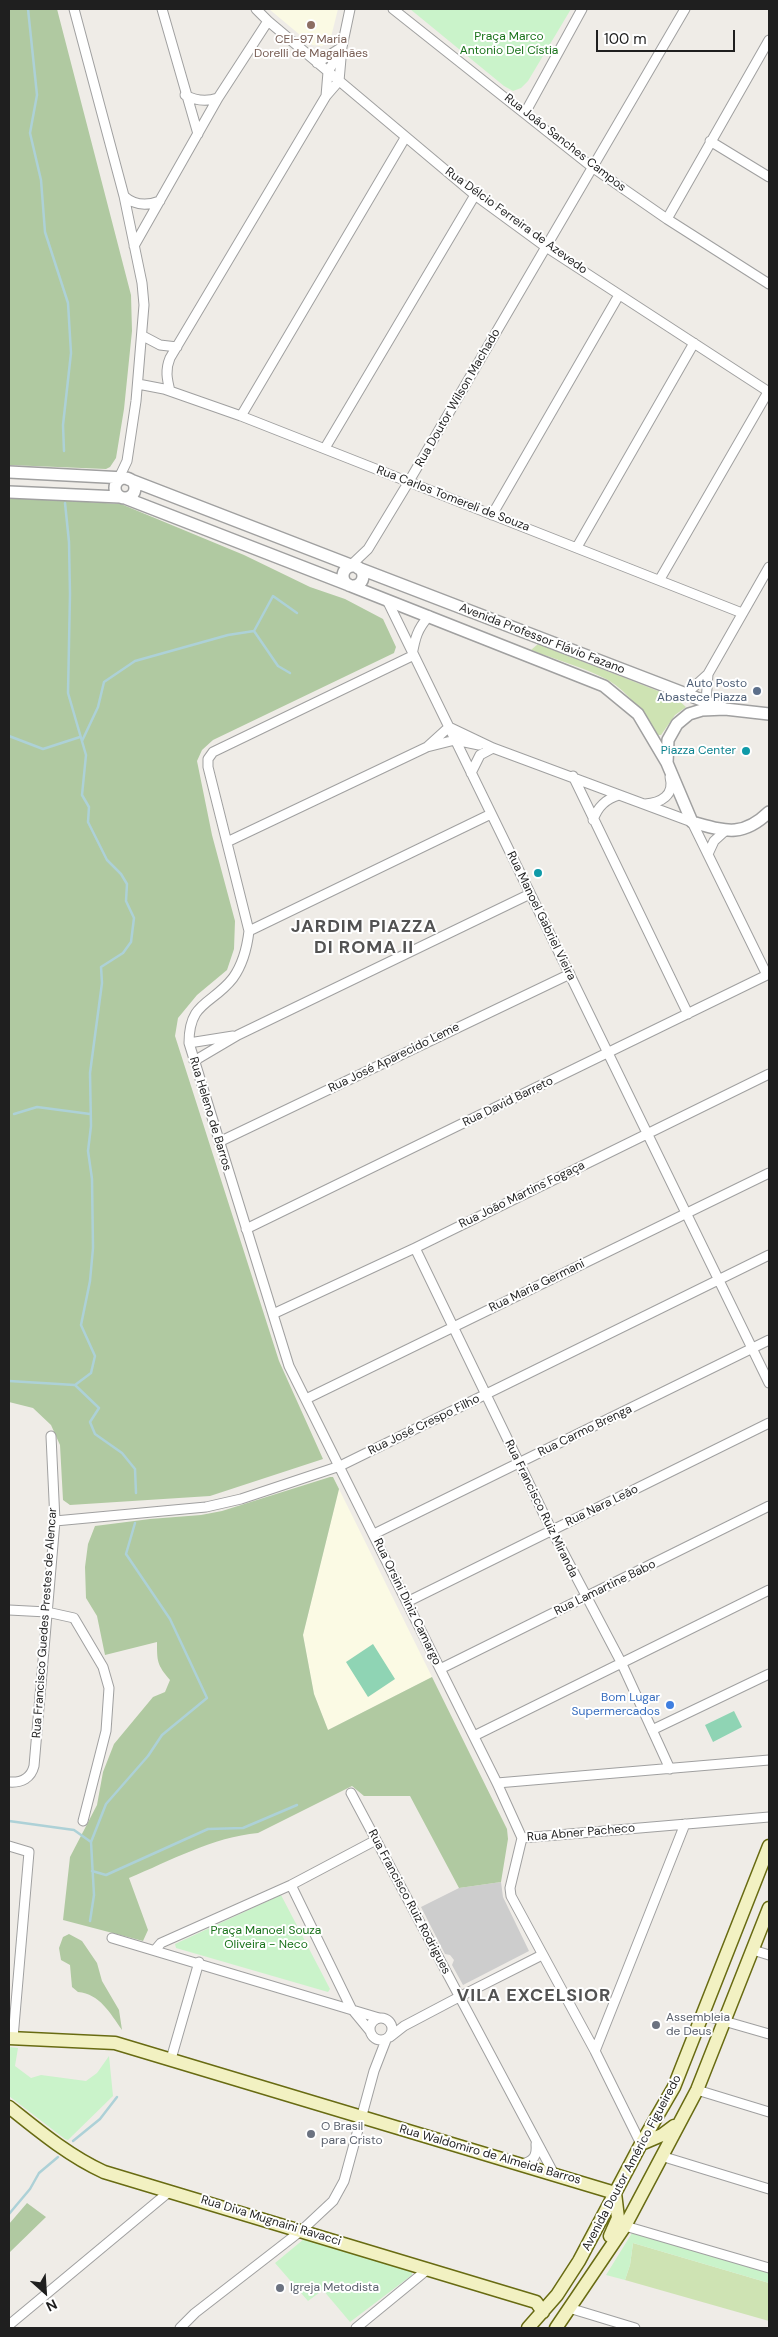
<!DOCTYPE html>
<meta charset="utf-8">
<style>
body{margin:0}
#map{position:relative;width:778px;height:2337px;overflow:hidden;background:#efece7;font-family:"DM Sans",sans-serif}
canvas{display:block}
.frame{position:absolute;inset:0;border:10px solid #1f1f1f;pointer-events:none}
.north{position:absolute;left:20px;top:2267px;width:50px;height:50px;-webkit-text-stroke:4px #fff;paint-order:stroke;rotate:154deg;font-size:14px;font-weight:700;line-height:20px;text-align:center;color:#1f1f1f}
.north::after{content:'';display:block;margin:auto;width:18px;height:22px;background:#1f1f1f;clip-path:polygon(50% 0,100% 100%,50% 72%,0 100%)}
.scale{position:absolute;left:596px;top:30px;width:139px;height:22px;box-sizing:border-box;border:2px solid #1f1f1f;border-top:0;padding-left:6px;font-size:15px;line-height:18px;white-space:nowrap;color:#1f1f1f;-webkit-text-stroke:4px #fff;paint-order:stroke}
</style>
<div id="map">
<canvas width="778" height="2337"></canvas>
<div class="frame"></div>
<div class="north">N</div>
<div class="scale">100 m</div>
</div>
<script>
const ctx = document.querySelector('canvas').getContext('2d');
ctx.lineJoin = 'round';
function fill(path, color) {
  ctx.fillStyle = color;
  ctx.fill(path, 'evenodd');
}
function stroke(path, color, width, dash) {
  ctx.strokeStyle = color;
  ctx.lineWidth = width;
  ctx.lineCap = dash ? 'butt' : 'round';
  ctx.setLineDash(dash || []);
  ctx.stroke(path);
}
function write(font, color, halo, rows, align = 'center') {
  ctx.font = font + ' "DM Sans","Noto Sans KR",sans-serif';
  ctx.lineWidth = 4;
  ctx.setLineDash([]);
  ctx.textBaseline = 'middle';
  ctx.strokeStyle = halo;
  ctx.fillStyle = color;
  for (const [text, x, y, turn = 0] of rows) {
    ctx.save();
    ctx.translate(x, y);
    ctx.rotate((+turn || 0) * Math.PI / 180);
    ctx.textAlign = isNaN(turn) ? turn : align;
    if (halo) ctx.strokeText(text, 0, 0);
    ctx.fillText(text, 0, 0);
    ctx.restore();
  }
}
fill(new Path2D(`
 M 269,9 L 338,9 L 330,41 L 322,46 L 312,45 Z
 M 339,1489 L 432,1677 L 328,1730 L 314,1694 L 303,1635 Z`), '#fbfae4');
fill(new Path2D(`
 M 501,1882 L 503,1897 L 529,1951 L 463,1985 L 452,1965 L 454,1960 L 450,1955 L 445,1954 L 421,1907 L 459,1888 Z`), '#cdcdcd');
fill(new Path2D(`
 M 538,644 L 676,698 L 686,707 L 675,715 L 661,735 L 658,735 C 643,715 630,693 608,680 C 584,667 556,660 531,650 Z
 M 633,2243 L 769,2283 L 769,2321 L 625,2280 L 630,2265 Z`), '#cee3b3');
fill(new Path2D(`
 M 9,9 L 57,9 L 131,295 L 132,331 L 124,409 L 116,458 L 110,467 L 106,469 L 9,465 Z
 M 23,498 L 121,504 L 244,555 L 310,587 L 345,599 L 383,619 L 396,647 L 394,653 L 213,740 L 202,750 L 197,761 L 212,835 L 235,921 L 234,949 L 227,970 L 197,995 L 178,1018 L 175,1036 L 279,1361 L 323,1459 L 210,1496 L 70,1505 L 63,1500 L 60,1445 L 51,1425 L 33,1408 L 9,1402 L 9,499 Z
 M 330,1477 L 333,1477 L 339,1489 L 303,1635 L 314,1694 L 328,1730 L 432,1677 L 507,1829 L 508,1839 L 501,1882 L 459,1888 L 410,1796 L 364,1796 L 352,1786 L 258,1833 C 213,1837 170,1861 129,1878 L 148,1930 L 143,1941 L 63,1920 L 70,1857 L 97,1805 L 103,1772 L 114,1744 L 153,1697 L 165,1692 L 170,1680 C 157,1665 157,1661 157,1642 L 105,1655 L 97,1616 L 86,1598 L 85,1567 L 88,1544 L 95,1526 L 150,1519 L 201,1515 L 222,1511 Z
 M 69,1934 L 82,1941 L 97,1963 L 102,1981 L 119,2010 L 122,2030 C 110,2013 100,1994 78,1992 L 72,1987 L 70,1965 L 61,1960 L 59,1948 L 63,1937 Z
 M 27,2203 L 46,2217 L 9,2253 L 9,2224 Z`), '#b0c9a1');
fill(new Path2D(`
 M 410,9 L 571,9 L 528,81 L 521,88 L 513,91 L 504,86 Z
 M 281,1895 L 330,1989 L 328,1992 L 176,1948 L 175,1944 Z
 M 9,2047 L 18,2048 L 15,2066 L 31,2078 L 41,2075 L 86,2081 L 97,2073 L 109,2056 L 113,2096 L 68,2140 L 65,2139 L 9,2096 Z
 M 632,2233 L 769,2273 L 769,2283 L 633,2243 L 630,2265 L 625,2280 L 606,2275 Z
 M 304,2239 L 412,2271 L 412,2275 L 350,2322 L 323,2290 L 308,2301 L 275,2263 Z`), '#caf3ca');
fill(new Path2D(`
 M 373,1644 L 395,1679 L 368,1697 L 346,1662 Z
 M 734,1711 L 742,1727 L 713,1742 L 705,1725 Z`), '#8fd4b4');
stroke(new Path2D(`
 M 28,9 L 37,95 L 30,133 L 41,180 L 45,232 L 68,303 L 71,353 L 63,425 L 64,451
 M 65,503 L 69,542 L 70,594 L 68,693 L 86,755 L 82,795 L 89,807 L 88,822 L 107,860 L 121,874 L 127,884 L 126,901 L 134,918 L 131,942 L 123,953 L 101,967 L 102,983 L 90,1073 L 91,1126 L 88,1151 L 92,1179 L 93,1248 L 90,1281 L 81,1325 L 95,1356 L 91,1373 L 75,1385 L 99,1408 L 90,1422 L 95,1434 L 122,1453 L 135,1469 L 136,1493
 M 254,631 L 273,596 L 297,613
 M 9,736 L 43,749 L 80,737
 M 82,741 L 98,707 L 104,682 L 135,661 L 228,635 L 254,631 L 278,666 L 290,673
 M 14,1114 L 37,1107 L 90,1114
 M 9,1381 L 75,1385
 M 9,1821 L 74,1830 L 91,1842
 M 92,1871 L 106,1875 L 208,1829 L 243,1828 L 297,1805
 M 90,1921 L 94,1895 L 91,1842 L 106,1804 L 148,1756 L 162,1735 L 207,1698 L 170,1619 L 126,1554 L 135,1523
 M 73,2141 L 100,2119 L 117,2097
 M 9,2214 L 30,2189 L 39,2173 L 58,2157`), '#add1d7', 2.5);
const minor = new Path2D(`
 M 74,9 L 124,196 L 142,283 L 144,305 L 136,401 L 127,461 L 117,482
 M 162,9 L 198,134
 M 256,9 L 268,21 L 475,195 L 546,247 L 769,392
 M 393,9 L 592,167 L 667,219 L 769,284
 M 317,63 L 339,49
 M 185,95 C 196,101 206,102 218,98
 M 326,96 L 328,72 L 340,50
 M 525,113 L 582,9
 M 710,141 L 769,177
 M 124,196 C 135,206 147,206 160,201
 M 667,219 L 769,40
 M 134,246 L 218,98 L 268,21
 M 143,336 L 160,345 L 177,347
 M 138,384 L 164,389 L 241,416 L 742,613
 M 170,391 C 167,379 165,370 170,358 L 326,96 L 339,81 L 342,47 L 350,9
 M 241,416 L 405,138
 M 325,448 L 475,195
 M 492,515 L 619,295
 M 577,547 L 694,343
 M 348,568 L 368,549 L 408,483 L 685,9
 M 660,579 L 768,392
 M 387,600 L 769,1383
 M 412,655 C 415,639 417,629 429,616
 M 412,656 L 213,752 L 208,759 L 208,767 L 249,931 C 247,948 243,964 233,978 C 212,1005 189,1001 189,1043 L 289,1366 L 497,1783 L 522,1838
 M 686,694 L 708,674 L 769,567
 M 706,702 L 708,674
 M 427,747 L 449,727 L 493,748 L 692,822 L 767,975
 M 471,773 L 480,755 L 493,748
 M 573,776 L 688,1014
 M 645,804 C 661,803 675,795 670,777
 M 593,820 C 598,806 606,799 619,795
 M 227,842 L 427,747 L 455,740 L 479,745
 M 708,854 L 714,841 L 725,831
 M 249,931 L 491,814
 M 189,1043 L 233,1036
 M 194,1061 L 238,1035 L 530,894
 M 219,1142 L 570,974
 M 246,1229 L 769,974
 M 415,1248 L 552,1531 L 621,1662 L 670,1769
 M 273,1314 L 415,1248 L 769,1074
 M 306,1399 L 769,1173
 M 55,1521 L 206,1507 L 241,1499 L 340,1466 L 769,1255
 M 374,1534 L 769,1340
 M 407,1602 L 769,1423
 M 9,1610 L 47,1612 L 74,1618 L 103,1667 L 109,1688 L 106,1731 L 83,1821
 M 440,1669 L 769,1506
 M 652,1730 L 769,1674
 M 474,1736 L 769,1590
 M 9,1782 C 22,1783 31,1778 34,1766 L 55,1521 L 51,1436
 M 497,1783 L 769,1760
 M 351,1793 L 554,2174
 M 9,1846 L 29,1852 L 13,2038
 M 291,1885 L 351,2008 L 370,2031
 M 112,1938 L 379,2018
 M 155,1950 L 161,1943 L 291,1885 L 376,1840
 M 753,1950 L 769,1955
 M 703,2015 L 769,2034
 M370 2029a11 11 0 1 1 22 0a11 11 0 1 1-22 0Z
 M 390,2037 L 404,2026 L 459,1997 L 542,1955
 M 595,2051 L 685,1824
 M 171,2059 L 199,1962
 M 697,2090 L 769,2112
 M 641,2144 L 595,2051 L 511,1896 L 510,1888 L 522,1838 L 769,1817
 M 661,2156 L 769,2189
 M 522,2164 C 534,2161 537,2156 536,2144
 M 625,2226 L 769,2268
 M 569,2308 L 635,2328
 M 9,2325 L 170,2191
 M 180,2328 L 195,2313 L 302,2230 L 333,2201 L 344,2181 L 374,2071 L 386,2040
 M 356,2328 L 428,2269`);
const tertiary = new Path2D(`
 M 9,472 L 125,478
 M115 488a10 10 0 1 1 20 0a10 10 0 1 1-20 0Z
 M 128,479 L 353,566
 M 9,492 L 120,497
 M 125,498 L 349,585
 M343 576a10 10 0 1 1 20 0a10 10 0 1 1-20 0Z
 M 358,568 L 725,709
 M 351,586 L 604,686 L 638,714 L 667,763
 M 769,714 L 725,709 L 702,710 L 689,714 L 677,724 L 668,740 L 667,763 L 692,822 C 725,831 742,838 769,812`);
const secondary = new Path2D(`
 M 9,2038 L 115,2043 L 615,2193
 M 9,2107 C 39,2131 69,2156 104,2172 L 536,2302 L 543,2312
 M 641,2144 L 662,2135 L 674,2126
 M 610,2236 L 618,2218 L 615,2193
 M 528,2328 L 557,2295 L 579,2261 L 641,2144 L 674,2087 L 769,1846
 M 556,2328 L 625,2226 L 697,2090 L 769,1908`);
stroke(minor, '#a0a0a0', 11);
stroke(tertiary, '#a0a0a0', 14);
stroke(secondary, '#686b12', 15);
stroke(minor, '#fff', 9);
stroke(tertiary, '#fff', 11);
stroke(secondary, '#f2f1c2', 12);
for (const [x, y, r, color] of [
 [311,25,5,"#8d6e63"],
 [757,691,5,"#5c6f8a"],
 [746,751,5,"#0f9aa8"],
 [538,873,5,"#0f9aa8"],
 [670,1705,5,"#3f7fe0"],
 [656,2025,5,"#6b7280"],
 [311,2134,5,"#6b7280"],
 [280,2288,5,"#6b7280"]
]) {
  const dot = new Path2D();
  dot.arc(x, y, r, 0, 2 * Math.PI);
  ctx.fillStyle = color;
  ctx.fill(dot);
  stroke(dot, '#fff', 2);
}
write('12px', '#19721a', '#fff', [
 ["Praça Marco",509,37],
 ["Antonio Del Cístia",509,51],
 ["Praça Manoel Souza",266,1931],
 ["Oliveira - Neco",266,1945]
]);
write('12px', '#785e54', '#fff', [
 ["CEI-97 Maria",311,40],
 ["Dorelli de Magalhães",311,54]
]);
write('12px', '#1f1f1f', '#fff', [
 ["Rua João Sanches Campos",565,143,38],
 ["Rua Délcio Ferreira de Azevedo",516,221,36],
 ["Rua Doutor Wilson Machado",458,398,-60],
 ["Rua Carlos Tomereli de Souza",453,499,21],
 ["Avenida Professor Flávio Fazano",542,639,21],
 ["Rua Manoel Gabriel Vieira",541,916,64],
 ["Rua José Aparecido Leme",394,1058,-26],
 ["Rua David Barreto",508,1102,-26],
 ["Rua Heleno de Barros",210,1114,73],
 ["Rua João Martins Fogaça",522,1195,-26],
 ["Rua Maria Germani",537,1286,-26],
 ["Rua José Crespo Filho",424,1425,-26],
 ["Rua Carmo Brenga",585,1431,-26],
 ["Rua Nara Leão",602,1506,-26],
 ["Rua Francisco Ruiz Miranda",541,1509,64],
 ["Rua Lamartine Babo",605,1588,-26],
 ["Rua Orsini Diniz Camargo",407,1602,64],
 ["Rua Francisco Guedes Prestes de Alencar",45,1623,-86],
 ["Rua Abner Pacheco",581,1833,-5],
 ["Rua Francisco Ruiz Rodrigues",409,1902,62],
 ["Rua Waldomiro de Almeida Barros",490,2155,16],
 ["Avenida Doutor Américo Figueiredo",632,2163,-62],
 ["Rua Diva Mugnaini Ravacci",271,2221,17]
]);
write('12px', '#4e5e75', '#fff', [
 ["Auto Posto",747,684],
 ["Abastece Piazza",747,698]
], 'right');
write('12px', '#0d838f', '#fff', [
 ["Piazza Center",736,751],
 ["ㅤ",548,873,"left"]
], 'right');
write('12px', '#366cbe', '#fff', [
 ["Bom Lugar",660,1698],
 ["Supermercados",660,1712]
], 'right');
write('12px', '#5b616d', '#fff', [
 ["Assembleia",666,2018],
 ["de Deus",666,2032],
 ["O Brasil",321,2127],
 ["para Cristo",321,2141],
 ["Igreja Metodista",290,2288]
], 'left');
ctx.letterSpacing = '1px';
write('bold 18px', '#525252', '#fff', [
 ["JARDIM PIAZZA",364,927],
 ["DI ROMA II",364,948],
 ["VILA EXCELSIOR",534,1996]
]);
ctx.letterSpacing = '0px';
</script>
